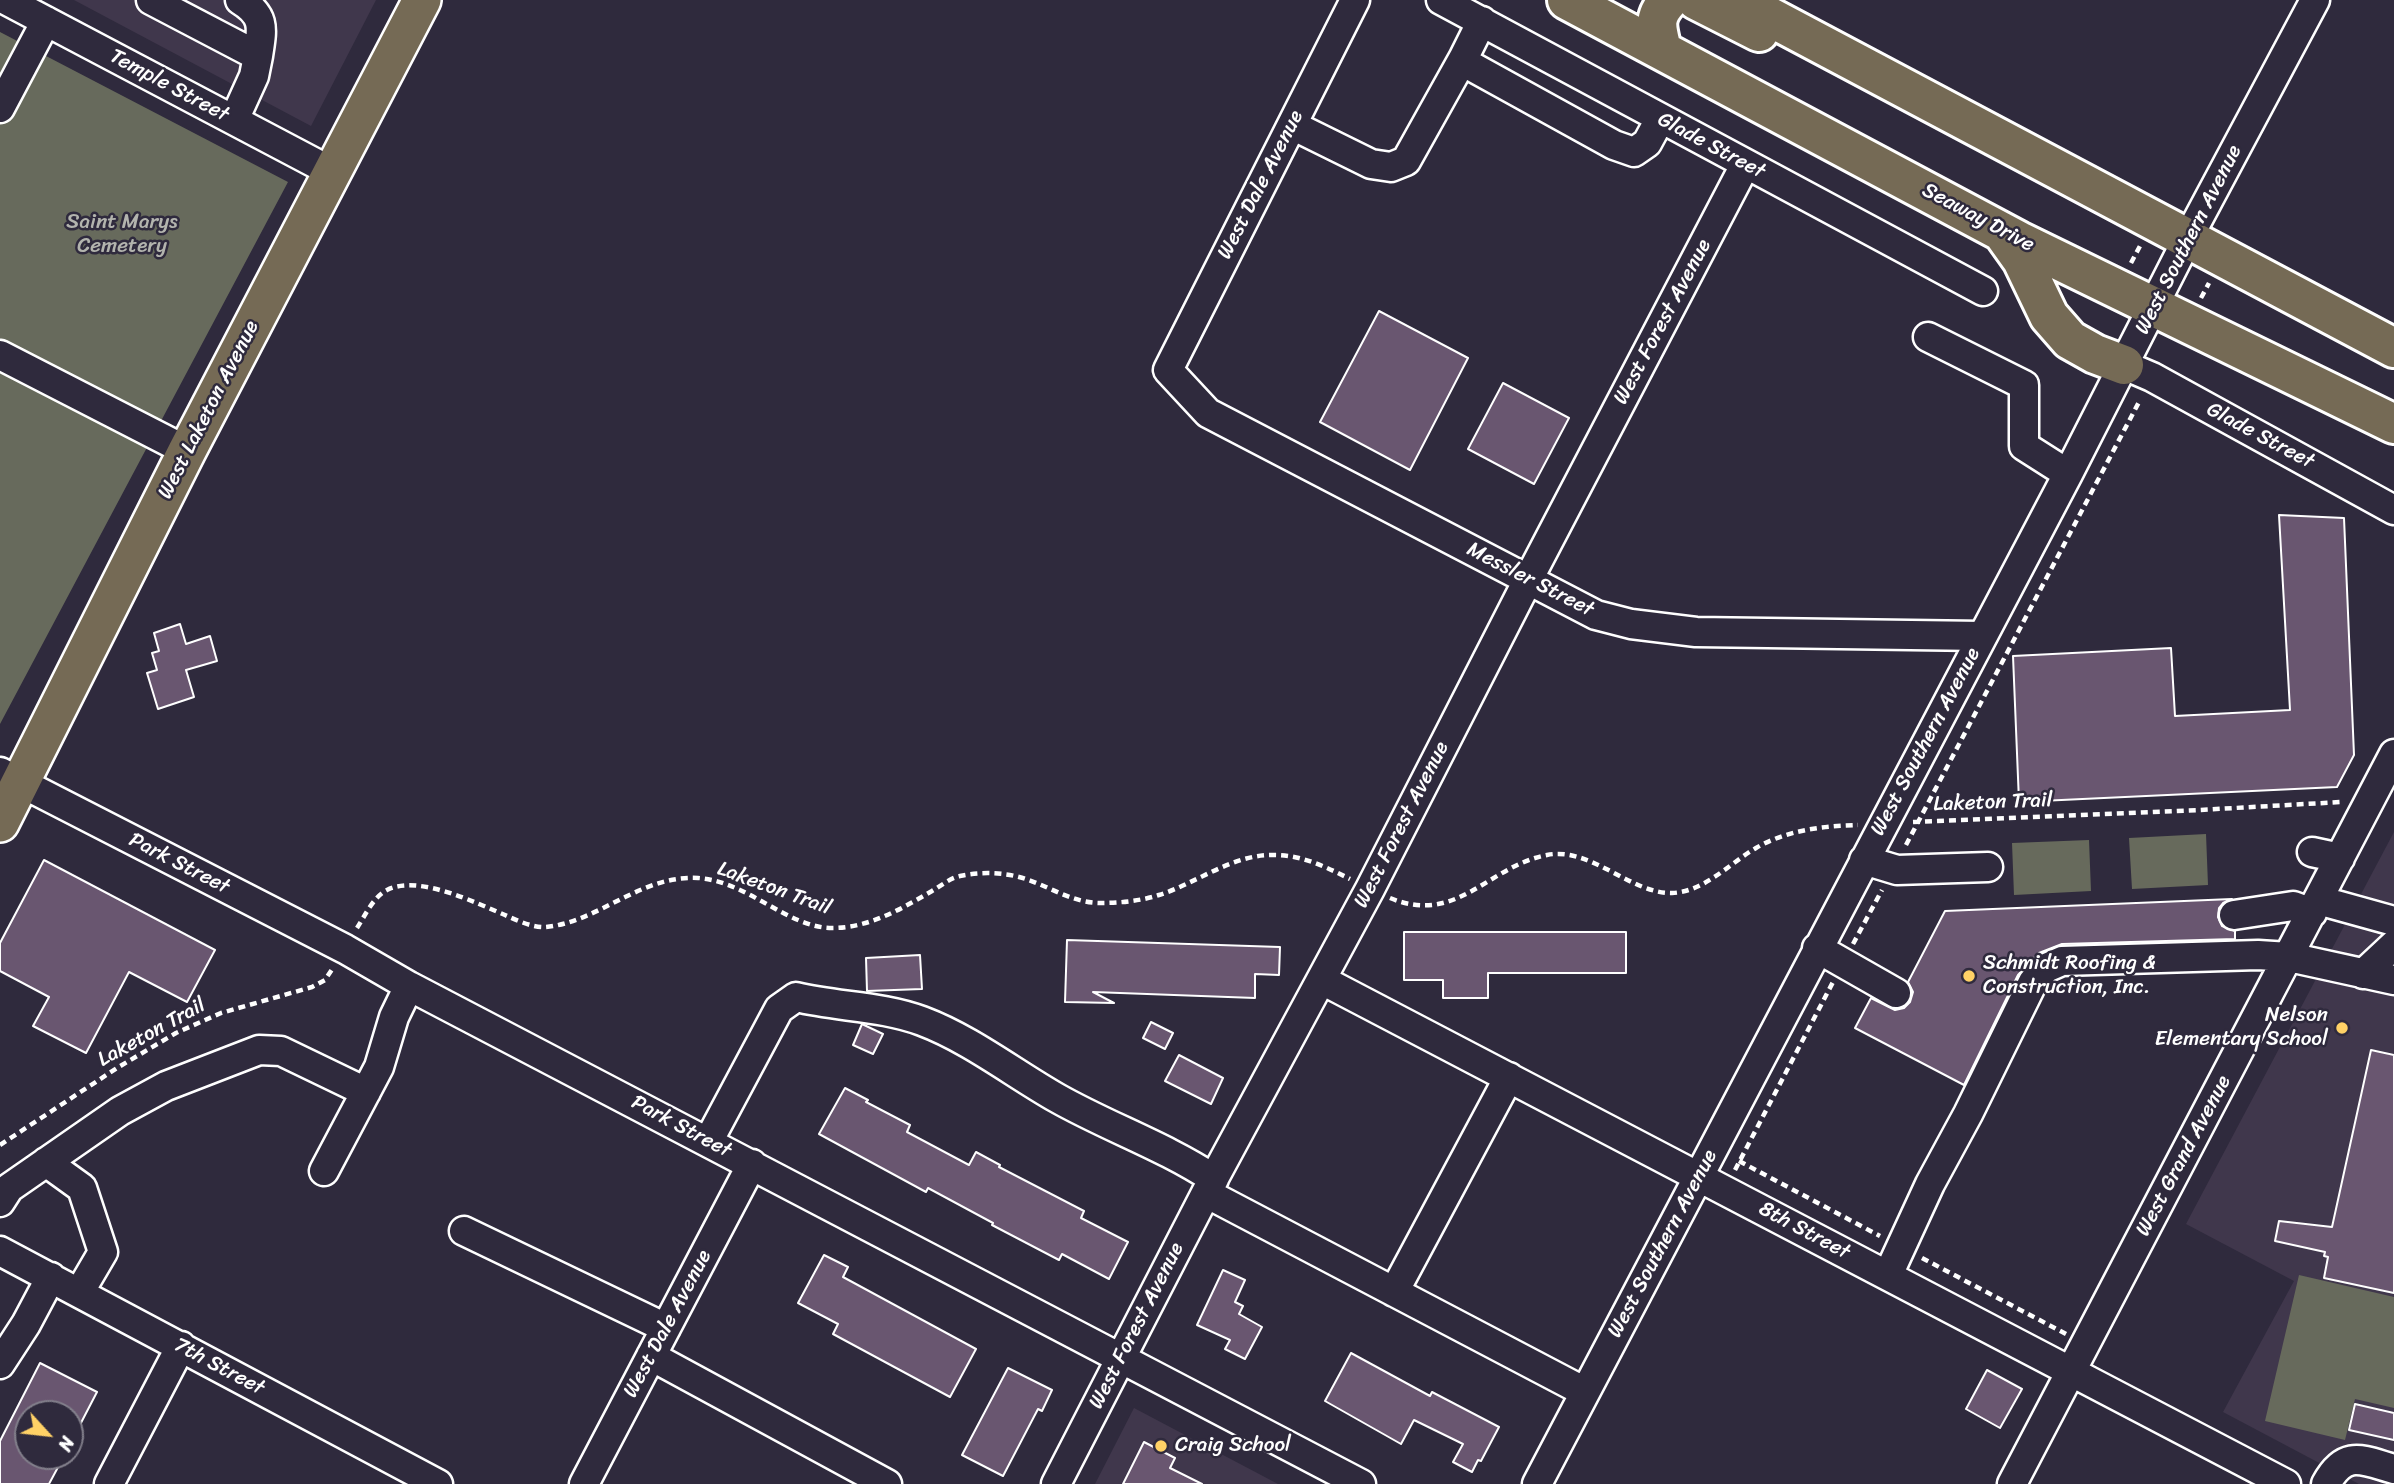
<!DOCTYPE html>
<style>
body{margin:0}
#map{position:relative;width:2394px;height:1484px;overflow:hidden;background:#2f2a3d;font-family:Sriracha,sans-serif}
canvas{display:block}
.north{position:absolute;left:14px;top:1400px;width:70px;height:70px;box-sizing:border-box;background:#2f2a3d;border:2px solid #827f8b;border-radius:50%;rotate:117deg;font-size:19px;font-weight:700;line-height:28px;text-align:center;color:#fff}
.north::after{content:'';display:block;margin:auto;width:24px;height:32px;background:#ffd166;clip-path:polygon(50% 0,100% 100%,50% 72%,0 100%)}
</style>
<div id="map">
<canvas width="2394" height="1484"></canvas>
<div class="north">N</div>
</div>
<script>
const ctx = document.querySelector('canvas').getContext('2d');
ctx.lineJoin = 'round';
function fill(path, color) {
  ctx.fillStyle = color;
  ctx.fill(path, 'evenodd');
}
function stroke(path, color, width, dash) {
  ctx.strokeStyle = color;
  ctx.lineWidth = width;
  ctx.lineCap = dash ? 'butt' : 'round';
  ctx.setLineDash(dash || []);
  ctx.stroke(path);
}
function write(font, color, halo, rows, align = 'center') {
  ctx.font = font + ' Sriracha,sans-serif';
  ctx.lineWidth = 5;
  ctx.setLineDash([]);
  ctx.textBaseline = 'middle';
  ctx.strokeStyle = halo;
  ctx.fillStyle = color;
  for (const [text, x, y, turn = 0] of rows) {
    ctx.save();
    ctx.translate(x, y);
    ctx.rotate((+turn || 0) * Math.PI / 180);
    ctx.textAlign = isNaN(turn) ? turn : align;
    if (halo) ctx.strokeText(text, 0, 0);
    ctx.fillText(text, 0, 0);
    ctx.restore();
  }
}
fill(new Path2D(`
 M 74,0 L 376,0 L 311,126 Z
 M 2394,832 L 2394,1484 L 2359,1484 L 2223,1412 L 2294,1281 L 2186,1224 Z
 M 1134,1408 L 1278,1484 L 1095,1484 Z`), '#40374c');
fill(new Path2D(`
 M 0,32 L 288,182 L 0,724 Z
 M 2206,834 L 2208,885 L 2132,889 L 2129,838 Z
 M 2089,840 L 2091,891 L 2014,895 L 2012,843 Z
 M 2299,1275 L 2394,1297 L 2394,1408 L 2355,1399 L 2345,1440 L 2265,1421 Z`), '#676a5c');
const building = new Path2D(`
 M 1379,311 L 1468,358 L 1410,470 L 1320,422 Z
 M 1503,383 L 1569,418 L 1534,484 L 1468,449 Z
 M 2279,515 L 2344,518 L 2354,755 L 2337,787 L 2019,802 L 2013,656 L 2171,648 L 2175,716 L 2290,710 Z
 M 180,624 L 186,644 L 210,636 L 217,661 L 186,670 L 194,697 L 158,709 L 147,673 L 157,670 L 152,653 L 159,651 L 154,633 Z
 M 44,860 L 215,950 L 187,1002 L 129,972 L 86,1053 L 33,1026 L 49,997 L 0,971 L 0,943 Z
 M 2232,899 L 2223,903 L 2219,908 L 2218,917 L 2222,926 L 2235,931 L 2235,939 L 2062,944 L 2039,953 L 2018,975 L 1964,1085 L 1855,1028 L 1871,998 L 1895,1010 L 1904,1008 L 1910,1002 L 1913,992 L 1908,982 L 1945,911 Z
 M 1404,932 L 1626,932 L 1626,973 L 1488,973 L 1488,998 L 1443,998 L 1443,980 L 1404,980 Z
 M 1067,940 L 1280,947 L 1279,975 L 1255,974 L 1255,998 L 1093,992 L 1114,1003 L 1065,1002 Z
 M 920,955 L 922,989 L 867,991 L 866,958 Z
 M 1151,1022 L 1173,1033 L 1165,1049 L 1143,1038 Z
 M 862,1024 L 883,1034 L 873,1054 L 853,1045 Z
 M 2371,1050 L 2394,1055 L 2394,1293 L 2324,1278 L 2328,1257 L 2324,1256 L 2325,1252 L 2275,1241 L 2279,1221 L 2332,1227 Z
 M 1179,1055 L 1223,1078 L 1211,1104 L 1165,1081 Z
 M 845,1088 L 868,1100 L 866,1102 L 910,1125 L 907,1132 L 969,1165 L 976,1152 L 1000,1165 L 999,1167 L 1084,1211 L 1081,1218 L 1128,1242 L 1109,1279 L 1062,1254 L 1059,1260 L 992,1225 L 993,1223 L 928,1188 L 926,1192 L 819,1134 Z
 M 824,1255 L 848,1267 L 843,1277 L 976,1349 L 950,1397 L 833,1334 L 838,1324 L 798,1303 Z
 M 1223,1270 L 1245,1280 L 1235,1302 L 1243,1306 L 1239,1314 L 1262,1327 L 1245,1359 L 1225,1349 L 1230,1340 L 1197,1325 Z
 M 1351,1353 L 1430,1396 L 1432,1392 L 1499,1427 L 1481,1461 L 1478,1460 L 1472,1472 L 1453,1462 L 1463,1444 L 1414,1420 L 1401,1444 L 1325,1401 Z
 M 40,1363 L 97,1392 L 70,1444 L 70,1414 L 28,1414 L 28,1456 L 64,1456 L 49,1484 L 0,1484 L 0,1441 Z
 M 1008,1368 L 1052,1390 L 1042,1411 L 1038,1409 L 1003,1476 L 962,1455 Z
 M 1987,1370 L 2022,1389 L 2000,1428 L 1966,1409 Z
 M 2355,1404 L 2394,1413 L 2394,1440 L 2349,1430 Z
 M 1144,1442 L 1175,1458 L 1170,1468 L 1202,1484 L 1123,1484 Z`);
fill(building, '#695670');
stroke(building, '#fff', 2);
const minor = new Path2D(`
 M 6,0 L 332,172
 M 151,0 L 258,56 L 254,76 L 234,120
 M 240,0 C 266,16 262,29 258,56
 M 1355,0 L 1168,370 L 1208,413 L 1596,615 L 1631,624 L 1696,632 L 1982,636
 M 1441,0 L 1983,291
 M 1482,21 L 1464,57 L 1469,65 L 1614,145 L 1634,152 L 1647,143 L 1660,119
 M 0,108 L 46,21
 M 1292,125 L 1371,164 L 1391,167 L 1406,161 L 1464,57
 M 1928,337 L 2024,385 L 2024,446 L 2068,474
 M 0,355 L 187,451
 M 2124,365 L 2152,377 L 2394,510
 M 0,772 L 345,949 L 409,986 L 1361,1484
 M 2312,852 L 2340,858
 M 1864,860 L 1897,870 L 1988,867
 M 2318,900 L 2394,921
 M 2234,915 L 2293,906 L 2312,913
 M 1817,948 L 1896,993
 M 2363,974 L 2394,945
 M 1322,980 L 2286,1484
 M 708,1142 L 779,1009 L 796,997 C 838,1007 882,1006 922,1021 C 970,1039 1013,1073 1057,1098 C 1108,1127 1164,1146 1214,1179
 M 46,1162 L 82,1188 L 103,1252 L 79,1293
 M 324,1171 L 379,1067 L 394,1017 L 409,986
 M 1206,1193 L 1585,1392
 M 0,1202 L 9,1188 L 120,1111 L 166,1086 L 259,1050 L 281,1051 L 366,1092
 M 464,1231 L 666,1328
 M 0,1251 L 438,1484
 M 1888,1275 L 1930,1184 L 1968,1114 L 2033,982 L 2046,968 L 2062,961 L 2258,955 L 2289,957 L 2394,980
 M 1394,1292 L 1509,1077
 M 651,1356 L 887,1484
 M 0,1364 L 26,1324 L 51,1277
 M 109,1484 L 181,1346
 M 584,1484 L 752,1164
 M 1056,1484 L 1206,1193 L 1370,889 L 1528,580 L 1745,165
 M 1537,1484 L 2068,474 L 2188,238 L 2315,0
 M 2012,1484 L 2394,754
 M 2326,1484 C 2345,1449 2362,1460 2394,1469`);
const major = new Path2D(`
 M 0,823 L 187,451 L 422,0`);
const highway = new Path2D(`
 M 1567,0 L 2019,241 L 2394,424
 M 1696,0 L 1759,32
 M 1738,0 L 2394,348
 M 1662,50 C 1657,28 1652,18 1669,0
 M 2002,232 L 2022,260 L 2049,316 L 2070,340 L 2095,354 L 2124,365`);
stroke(minor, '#fff', 33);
stroke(major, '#fff', 42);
stroke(highway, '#fff', 44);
stroke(new Path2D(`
 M 2131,263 L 2140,246
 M 2201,298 L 2209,283
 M 1913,822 L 2199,810 L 2341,802
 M 1906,845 L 2139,402
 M 1390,898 C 1457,926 1488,866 1547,855 C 1590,846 1631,894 1672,893 C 1704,892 1730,863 1756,848 C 1787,830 1823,826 1858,825
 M 357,928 C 365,916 373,897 387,890 C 418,874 476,903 505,915 C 516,920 533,928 546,927 C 599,922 640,875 698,878 C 747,881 788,928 832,928 C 869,928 901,909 932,891 C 941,886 950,878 960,876 C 979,872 1000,872 1019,877 C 1046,884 1071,903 1100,903 C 1119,903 1141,901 1159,895 C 1197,883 1233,854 1274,855 C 1302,855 1326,867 1350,879
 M 1853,944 L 1882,890
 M 0,1145 L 117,1068 L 176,1033 L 221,1013 L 312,987 L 325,980 L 333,968
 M 1739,1161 L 1880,1236
 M 1735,1170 L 1833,982
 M 1922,1258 L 2066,1334`), '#fff', 4.5, [7, 5]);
stroke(minor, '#2f2a3d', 28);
stroke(major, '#756a55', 37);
stroke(highway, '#756a55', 38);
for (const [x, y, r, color] of [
 [1969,976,7,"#ffd166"],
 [2342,1028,7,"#ffd166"],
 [1161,1446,7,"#ffd166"]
]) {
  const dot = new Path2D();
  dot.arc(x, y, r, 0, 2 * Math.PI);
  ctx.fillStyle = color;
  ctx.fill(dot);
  stroke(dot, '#2f2a3d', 2.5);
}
write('21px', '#fff', '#2f2a3d', [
 ["Temple Street",169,86,28],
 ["Glade Street",1711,146,28],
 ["West Dale Avenue",1261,185,-63],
 ["Seaway Drive",1978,218,28],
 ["West Southern Avenue",2189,240,-63],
 ["West Forest Avenue",1663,322,-62],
 ["West Laketon Avenue",209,410,-63],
 ["Glade Street",2260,436,28],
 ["Messler Street",1530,580,27],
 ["West Southern Avenue",1926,742,-62],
 ["Laketon Trail",1993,803,-2],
 ["West Forest Avenue",1402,825,-63],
 ["Park Street",179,864,27],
 ["Laketon Trail",774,889,20],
 ["Laketon Trail",152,1033,-29],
 ["Park Street",681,1127,28],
 ["West Grand Avenue",2184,1156,-62],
 ["8th Street",1804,1231,28],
 ["West Southern Avenue",1663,1244,-62],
 ["West Dale Avenue",668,1324,-62],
 ["West Forest Avenue",1137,1326,-63],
 ["7th Street",219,1367,28]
]);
write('21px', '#b3b4ae', '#2f2a3d', [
 ["Saint Marys",122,223],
 ["Cemetery",122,247]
]);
write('21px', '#fff', '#2f2a3d', [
 ["Schmidt Roofing &",1983,964],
 ["Construction, Inc.",1983,988],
 ["Nelson",2328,1016,"right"],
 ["Elementary School",2328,1040,"right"],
 ["Craig School",1175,1446]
], 'left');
</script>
